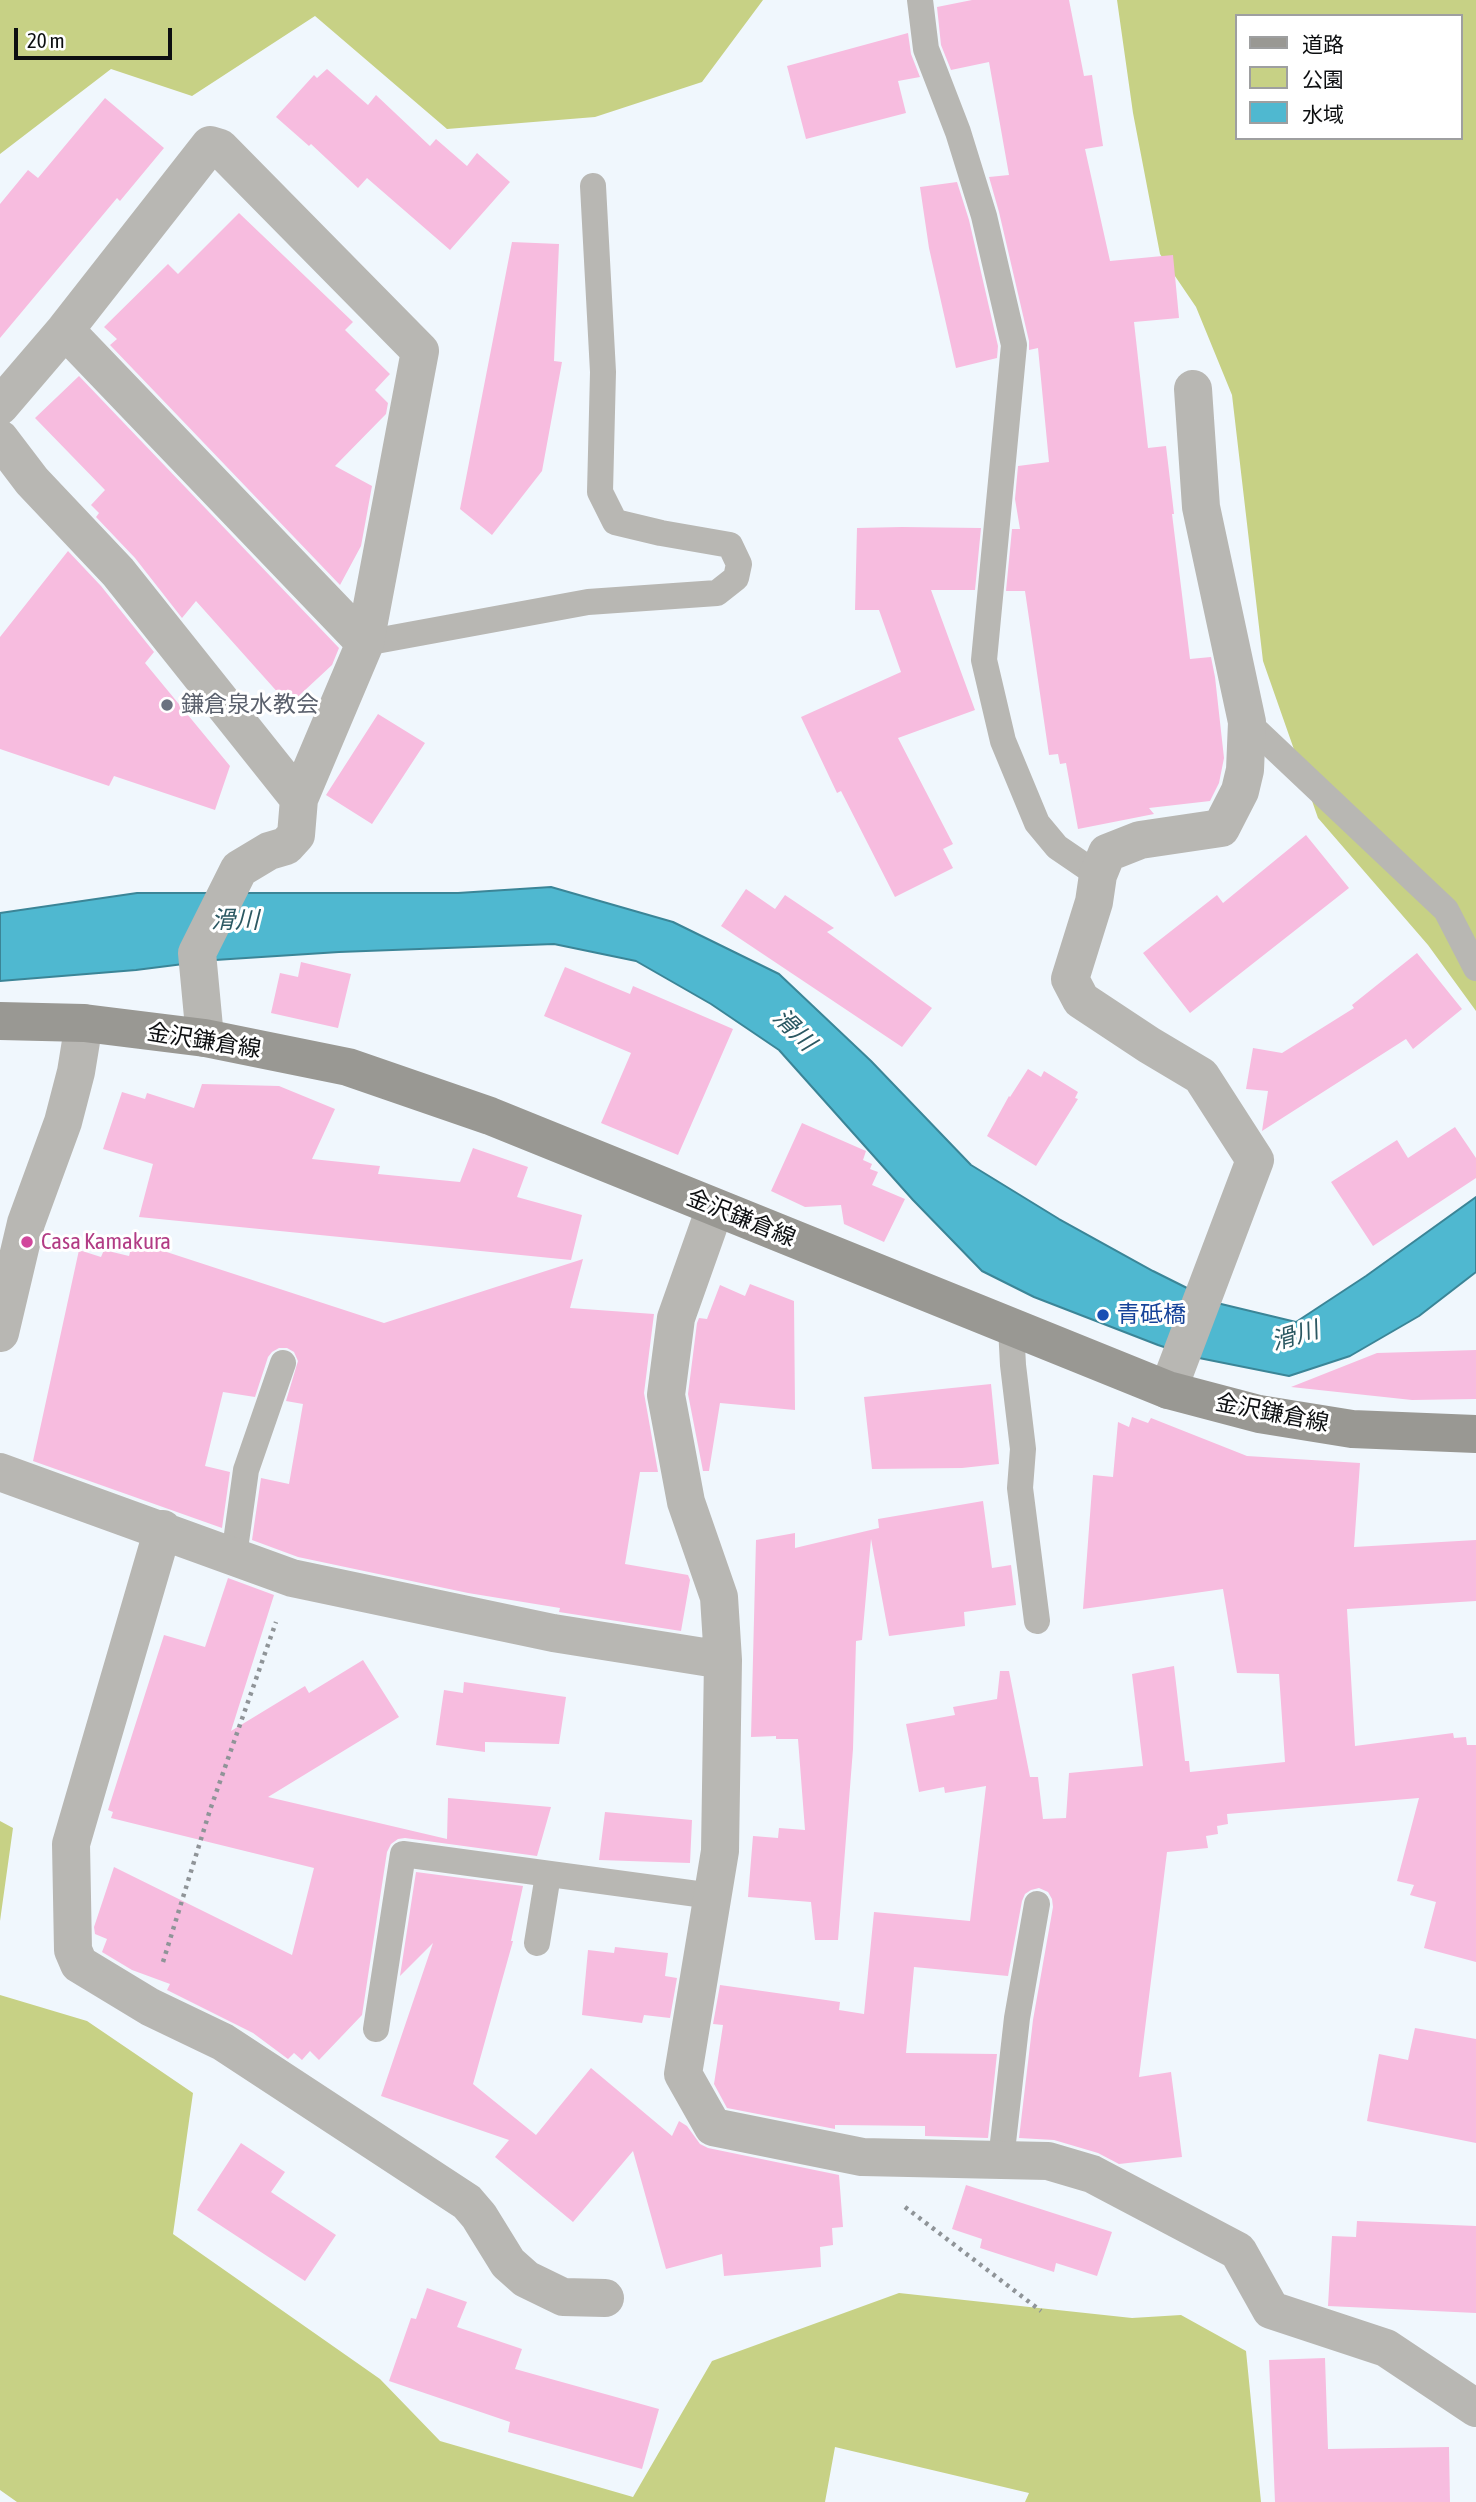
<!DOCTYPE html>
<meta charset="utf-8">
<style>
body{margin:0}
#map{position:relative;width:1476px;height:2502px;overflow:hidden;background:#f0f7fd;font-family:"Asap Condensed","Noto Sans JP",sans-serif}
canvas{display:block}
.legend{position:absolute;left:1235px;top:14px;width:228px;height:126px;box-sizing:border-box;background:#fff;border:2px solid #9e9fa0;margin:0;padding:9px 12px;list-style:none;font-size:21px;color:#0d0f11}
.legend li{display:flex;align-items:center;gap:14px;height:35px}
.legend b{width:35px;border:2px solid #9e9fa0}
.scale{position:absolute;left:14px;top:28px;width:158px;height:32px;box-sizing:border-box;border:4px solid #0d0f11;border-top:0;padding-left:9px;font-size:21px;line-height:24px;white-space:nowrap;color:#0d0f11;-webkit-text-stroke:5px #fff;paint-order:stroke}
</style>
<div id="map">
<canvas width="1476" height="2502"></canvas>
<ul class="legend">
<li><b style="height:9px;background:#999893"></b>道路</li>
<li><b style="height:19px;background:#c7d185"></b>公園</li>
<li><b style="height:19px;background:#4fb8d0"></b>水域</li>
</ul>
<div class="scale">20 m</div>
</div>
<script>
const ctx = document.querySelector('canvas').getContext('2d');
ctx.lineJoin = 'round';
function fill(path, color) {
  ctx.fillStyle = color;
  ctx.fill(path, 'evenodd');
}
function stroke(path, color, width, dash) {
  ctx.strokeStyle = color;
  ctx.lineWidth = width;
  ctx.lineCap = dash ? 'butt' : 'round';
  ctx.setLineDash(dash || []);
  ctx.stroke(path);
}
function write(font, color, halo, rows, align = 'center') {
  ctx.font = font + ' "Asap Condensed","Noto Sans JP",sans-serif';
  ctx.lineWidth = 6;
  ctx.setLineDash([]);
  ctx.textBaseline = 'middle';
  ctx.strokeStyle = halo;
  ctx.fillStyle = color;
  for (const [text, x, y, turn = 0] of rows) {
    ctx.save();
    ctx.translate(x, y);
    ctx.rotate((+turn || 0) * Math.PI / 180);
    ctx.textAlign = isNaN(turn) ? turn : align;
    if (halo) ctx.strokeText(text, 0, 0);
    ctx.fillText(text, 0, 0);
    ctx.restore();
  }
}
fill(new Path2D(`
 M 0,0 L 763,0 L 702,82 L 595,117 L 447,129 L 315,16 L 192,96 L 111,69 L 0,154 Z
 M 1117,0 L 1476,0 L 1476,1011 L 1428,945 L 1318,818 L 1263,661 L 1232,395 L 1196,307 L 1160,254 L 1133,113 ZM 1236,16 L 1460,16 L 1460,138 L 1236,138 Z
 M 0,1821 L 13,1828 L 0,1921 Z
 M 0,1995 L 87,2021 L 193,2093 L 173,2234 L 380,2379 L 440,2441 L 633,2497 L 712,2361 L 899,2293 L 1132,2318 L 1181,2315 L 1246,2351 L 1261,2502 L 1025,2502 L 1029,2493 L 835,2447 L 825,2502 L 17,2502 L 0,2490 Z`), '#c7d185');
const water = new Path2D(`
 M 551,887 L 673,922 L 779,974 L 871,1061 L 971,1165 L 1059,1219 L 1153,1271 L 1217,1303 L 1296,1322 L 1366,1276 L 1476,1197 L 1476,1272 L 1419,1316 L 1350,1356 L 1289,1376 L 1194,1357 L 1158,1345 L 1034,1297 L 982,1271 L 913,1200 L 779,1050 L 711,1004 L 636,961 L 554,944 L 339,952 L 215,960 L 136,970 L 0,981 L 0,913 L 137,893 L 458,893 Z`);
fill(water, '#4fb8d0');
stroke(water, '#3b8597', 2);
fill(new Path2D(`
 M 972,0 L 1069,0 L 1084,76 L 1092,75 L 1103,146 L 1085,149 L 1110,261 L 1173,255 L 1179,318 L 1134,322 L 1148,448 L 1166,446 L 1174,514 L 1172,514 L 1190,659 L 1211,657 L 1215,677 L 1224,758 L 1219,783 L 1210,801 L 1149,808 L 1154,814 L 1078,829 L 1066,763 L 1060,764 L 1058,754 L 1049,755 L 1025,591 L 1006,591 L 1012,529 L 1020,529 L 1015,499 L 1018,466 L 1049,462 L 1038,348 L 1029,350 L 1029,341 L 999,212 L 989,177 L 1009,175 L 989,62 L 951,70 L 941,45 L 937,7 Z
 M 908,33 L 911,54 L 920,77 L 898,81 L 906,113 L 806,139 L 787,66 Z
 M 327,69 L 368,105 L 376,95 L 430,146 L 436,139 L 467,166 L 477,153 L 510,182 L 450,250 L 367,178 L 358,188 L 311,144 L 309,146 L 276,117 L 314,75 L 317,78 Z
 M 105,98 L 164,148 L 120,201 L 117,198 L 0,338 L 0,204 L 28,170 L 38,178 Z
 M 957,182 L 969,220 L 998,346 L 997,358 L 956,368 L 929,248 L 920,187 Z
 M 239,213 L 353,322 L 345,330 L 390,374 L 375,390 L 388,403 L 386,414 L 335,466 L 372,486 L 361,546 L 340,585 L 110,345 L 117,339 L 104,327 L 168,264 L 178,274 Z
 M 512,242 L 559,244 L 554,361 L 562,362 L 542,471 L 492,535 L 460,509 Z
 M 79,376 L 339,648 L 332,665 L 289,705 L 196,601 L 182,618 L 135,558 L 96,517 L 99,513 L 91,505 L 105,490 L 35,418 Z
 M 902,527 L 981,528 L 975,590 L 931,590 L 975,710 L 898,738 L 953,844 L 943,849 L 953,868 L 895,897 L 841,791 L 837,793 L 801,717 L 901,672 L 879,610 L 855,610 L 857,528 Z
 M 68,551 L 101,586 L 154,652 L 145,663 L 230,766 L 215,810 L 114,776 L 109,786 L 0,749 L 0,637 Z
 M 378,714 L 425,743 L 372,824 L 326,795 Z
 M 1306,835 L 1349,888 L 1190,1013 L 1143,953 L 1217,895 L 1223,903 Z
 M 746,889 L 775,909 L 785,895 L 834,928 L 827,932 L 932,1008 L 902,1047 L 721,926 Z
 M 1417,953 L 1462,1009 L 1413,1049 L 1406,1039 L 1262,1131 L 1268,1091 L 1246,1089 L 1253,1048 L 1282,1053 L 1354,1008 L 1352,1005 Z
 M 301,962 L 351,974 L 338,1028 L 271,1013 L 280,973 L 298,977 Z
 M 565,967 L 630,994 L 633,986 L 733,1029 L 678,1155 L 601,1123 L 631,1053 L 544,1016 Z
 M 1028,1069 L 1041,1077 L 1044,1071 L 1078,1092 L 1075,1098 L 1078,1099 L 1036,1166 L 987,1136 L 1009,1096 L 1010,1097 Z
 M 202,1084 L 279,1086 L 335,1109 L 312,1159 L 380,1166 L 378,1174 L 460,1182 L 473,1148 L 528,1167 L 517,1197 L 582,1215 L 571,1260 L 139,1217 L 153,1164 L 103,1149 L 122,1092 L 145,1099 L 147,1093 L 194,1108 Z
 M 802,1123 L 866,1151 L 863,1160 L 872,1164 L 870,1169 L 878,1172 L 872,1185 L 905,1199 L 884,1242 L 844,1224 L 841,1205 L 805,1207 L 771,1191 Z
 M 1455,1127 L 1476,1158 L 1476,1178 L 1373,1246 L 1331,1182 L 1397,1140 L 1408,1158 Z
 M 133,1241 L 384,1323 L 583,1259 L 570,1308 L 654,1314 L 644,1393 L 658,1472 L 640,1472 L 625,1564 L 688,1575 L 690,1580 L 681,1631 L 559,1612 L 560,1608 L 468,1593 L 298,1557 L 252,1540 L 261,1478 L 289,1484 L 303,1404 L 286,1401 L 298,1361 L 294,1352 L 287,1348 L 279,1348 L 272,1352 L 268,1357 L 255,1397 L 223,1392 L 205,1466 L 230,1472 L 222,1528 L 33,1461 L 79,1250 L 101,1257 L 104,1250 L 129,1256 Z
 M 750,1284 L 794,1301 L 795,1410 L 720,1403 L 709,1471 L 703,1471 L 688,1394 L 697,1323 L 699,1318 L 707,1319 L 720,1285 L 745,1296 Z
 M 1476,1350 L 1476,1399 L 1412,1400 L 1291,1387 L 1377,1353 Z
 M 991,1384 L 999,1464 L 962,1468 L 872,1469 L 864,1397 Z
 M 1132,1417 L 1148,1423 L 1151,1418 L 1247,1456 L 1360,1463 L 1354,1547 L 1476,1540 L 1476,1601 L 1347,1609 L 1355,1746 L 1453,1733 L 1454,1738 L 1466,1737 L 1467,1745 L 1476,1745 L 1476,1962 L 1424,1948 L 1436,1902 L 1410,1895 L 1414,1885 L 1397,1881 L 1419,1798 L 1227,1814 L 1228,1824 L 1217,1826 L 1218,1834 L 1206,1836 L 1208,1848 L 1167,1852 L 1139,2077 L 1171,2072 L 1182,2157 L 1119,2164 L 1098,2153 L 1054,2140 L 1019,2138 L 1033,2020 L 1053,1907 L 1052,1899 L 1048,1892 L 1039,1888 L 1031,1890 L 1025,1894 L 1022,1901 L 1008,1976 L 914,1967 L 906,2053 L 997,2054 L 988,2138 L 925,2136 L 925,2126 L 835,2125 L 835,2129 L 727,2108 L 714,2084 L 723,2025 L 713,2024 L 720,1985 L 840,2002 L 839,2010 L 864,2014 L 874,1912 L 970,1921 L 986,1786 L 945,1793 L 944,1787 L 919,1792 L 906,1724 L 955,1715 L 953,1707 L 997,1699 L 1000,1671 L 1009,1671 L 1030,1777 L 1038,1777 L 1043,1819 L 1066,1818 L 1069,1773 L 1143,1766 L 1132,1674 L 1174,1666 L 1185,1761 L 1189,1761 L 1190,1772 L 1285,1762 L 1279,1674 L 1237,1673 L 1223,1589 L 1083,1609 L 1093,1475 L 1113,1477 L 1118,1422 L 1129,1427 Z
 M 983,1501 L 992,1568 L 1011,1565 L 1016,1605 L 964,1612 L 965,1626 L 889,1636 L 871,1539 L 862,1640 L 856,1641 L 853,1749 L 838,1940 L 815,1940 L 811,1902 L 748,1897 L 753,1836 L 778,1838 L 779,1828 L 805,1830 L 798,1739 L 776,1739 L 776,1736 L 751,1737 L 756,1540 L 795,1533 L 795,1548 L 879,1528 L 878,1519 Z
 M 228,1578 L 274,1595 L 231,1731 L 305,1686 L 309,1693 L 363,1660 L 399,1717 L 268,1797 L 447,1839 L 448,1798 L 551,1807 L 537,1856 L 405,1838 L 398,1839 L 391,1844 L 387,1852 L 362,2015 L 319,2060 L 310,2051 L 302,2060 L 294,2053 L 288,2059 L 253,2033 L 167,1990 L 170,1984 L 132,1970 L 102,1952 L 107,1939 L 95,1934 L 94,1927 L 114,1867 L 292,1955 L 314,1868 L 111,1818 L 113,1812 L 108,1810 L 164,1635 L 205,1647 Z
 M 464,1682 L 566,1697 L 559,1744 L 485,1742 L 485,1752 L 436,1745 L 444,1690 L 463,1693 Z
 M 605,1812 L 692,1820 L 690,1863 L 599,1860 Z
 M 416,1872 L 523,1886 L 511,1941 L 513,1941 L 473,2084 L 536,2135 L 591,2068 L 672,2136 L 679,2121 L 687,2126 L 700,2144 L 708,2148 L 839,2175 L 843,2227 L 832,2228 L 833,2245 L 820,2247 L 821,2267 L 724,2276 L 722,2254 L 666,2269 L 633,2151 L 573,2222 L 495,2157 L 509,2140 L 381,2096 L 433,1943 L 400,1976 Z
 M 615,1947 L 668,1953 L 665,1976 L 677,1978 L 670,2018 L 644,2015 L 642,2023 L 582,2015 L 588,1950 L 614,1953 Z
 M 1415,2028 L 1476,2039 L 1476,2143 L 1367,2121 L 1379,2054 L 1408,2060 Z
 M 241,2143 L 285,2172 L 271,2192 L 336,2235 L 305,2281 L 197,2210 Z
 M 966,2185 L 1112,2232 L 1097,2276 L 1056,2263 L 1054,2272 L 980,2248 L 982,2239 L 952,2229 Z
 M 1357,2221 L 1476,2226 L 1476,2313 L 1328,2306 L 1332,2236 L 1356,2237 Z
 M 427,2288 L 467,2302 L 457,2327 L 522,2349 L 515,2369 L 659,2409 L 642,2469 L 508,2432 L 510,2422 L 389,2381 L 411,2318 L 416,2319 Z
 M 1325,2358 L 1328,2449 L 1449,2447 L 1450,2502 L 1275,2502 L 1269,2360 Z`), '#f7bcdf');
stroke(new Path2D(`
 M 163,1962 L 210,1810 L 276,1622
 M 905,2207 L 1041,2311`), '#8f9498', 4.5, [3.5, 5]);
stroke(new Path2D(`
 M 920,0 L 926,49 L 958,132 L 984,216 L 1014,345 L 984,660 L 1003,741 L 1037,823 L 1057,847 L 1098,875
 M 365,643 L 588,602 L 717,593 L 736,578 L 739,564 L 730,545 L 661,533 L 615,522 L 600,492 L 603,372 L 593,186
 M 1247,722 L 1446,910 L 1476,968
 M 1011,1327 L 1013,1365 L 1023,1449 L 1020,1488 L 1037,1621
 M 234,1556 L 246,1470 L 283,1363
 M 537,1943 L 548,1875
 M 376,2029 L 403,1854 L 712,1896
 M 1001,2160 L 1017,2018 L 1037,1904`), '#b8b7b3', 26);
stroke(new Path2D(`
 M 65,330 L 365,643
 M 0,406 L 65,330 L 210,145 L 220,148 L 420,351 L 365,643 L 299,799 L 296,835 L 286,846 L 269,851 L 239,869 L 197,953 L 205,1038
 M 0,439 L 32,481 L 118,572 L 299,799
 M 715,1208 L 676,1318 L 666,1395 L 686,1502 L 719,1597 L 723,1660 L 720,1851 L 683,2074 L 713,2127 L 862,2157 L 1048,2161 L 1092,2174 L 1238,2251 L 1271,2310 L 1386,2348 L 1476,2408
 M 0,1333 L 26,1223 L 63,1122 L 76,1072 L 84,1023
 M 1168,1390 L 1255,1160 L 1201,1076 L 1149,1045 L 1081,1000 L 1070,979 L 1094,902 L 1098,875 L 1107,853 L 1140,840 L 1221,828 L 1240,791 L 1245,770 L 1247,722 L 1201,507 L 1193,389
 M 0,1472 L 292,1578 L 553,1633 L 723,1660
 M 163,1529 L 71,1844 L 73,1950 L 79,1964 L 150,2007 L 223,2042 L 467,2202 L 479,2216 L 508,2263 L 526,2279 L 563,2297 L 605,2298`), '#b8b7b3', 38);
stroke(new Path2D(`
 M 0,1021 L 84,1023 L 205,1038 L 348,1067 L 490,1116 L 1168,1390 L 1259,1414 L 1352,1429 L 1476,1434`), '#999893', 38);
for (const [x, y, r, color] of [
 [167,705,7,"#6b7280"],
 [27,1242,7,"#d1479c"],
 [1103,1315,7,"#1a4fb4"]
]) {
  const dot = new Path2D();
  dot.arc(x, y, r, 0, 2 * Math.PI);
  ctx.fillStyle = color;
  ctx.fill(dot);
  stroke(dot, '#fff', 2.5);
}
write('23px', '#5b616d', '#fff', [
 ["鎌倉泉水教会",181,705]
], 'left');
write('23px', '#0d0f11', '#fff', [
 ["金沢鎌倉線",204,1041,9],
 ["金沢鎌倉線",741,1218,22],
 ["金沢鎌倉線",1272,1413,11]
]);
write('23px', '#b23c85', '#fff', [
 ["Casa Kamakura",41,1242]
], 'left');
write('23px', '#164399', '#fff', [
 ["青砥橋",1117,1315]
], 'left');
write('italic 24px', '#2b5862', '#fff', [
 ["滑川",235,920],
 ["滑川",794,1030,45],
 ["滑川",1295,1336,-16]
]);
</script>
